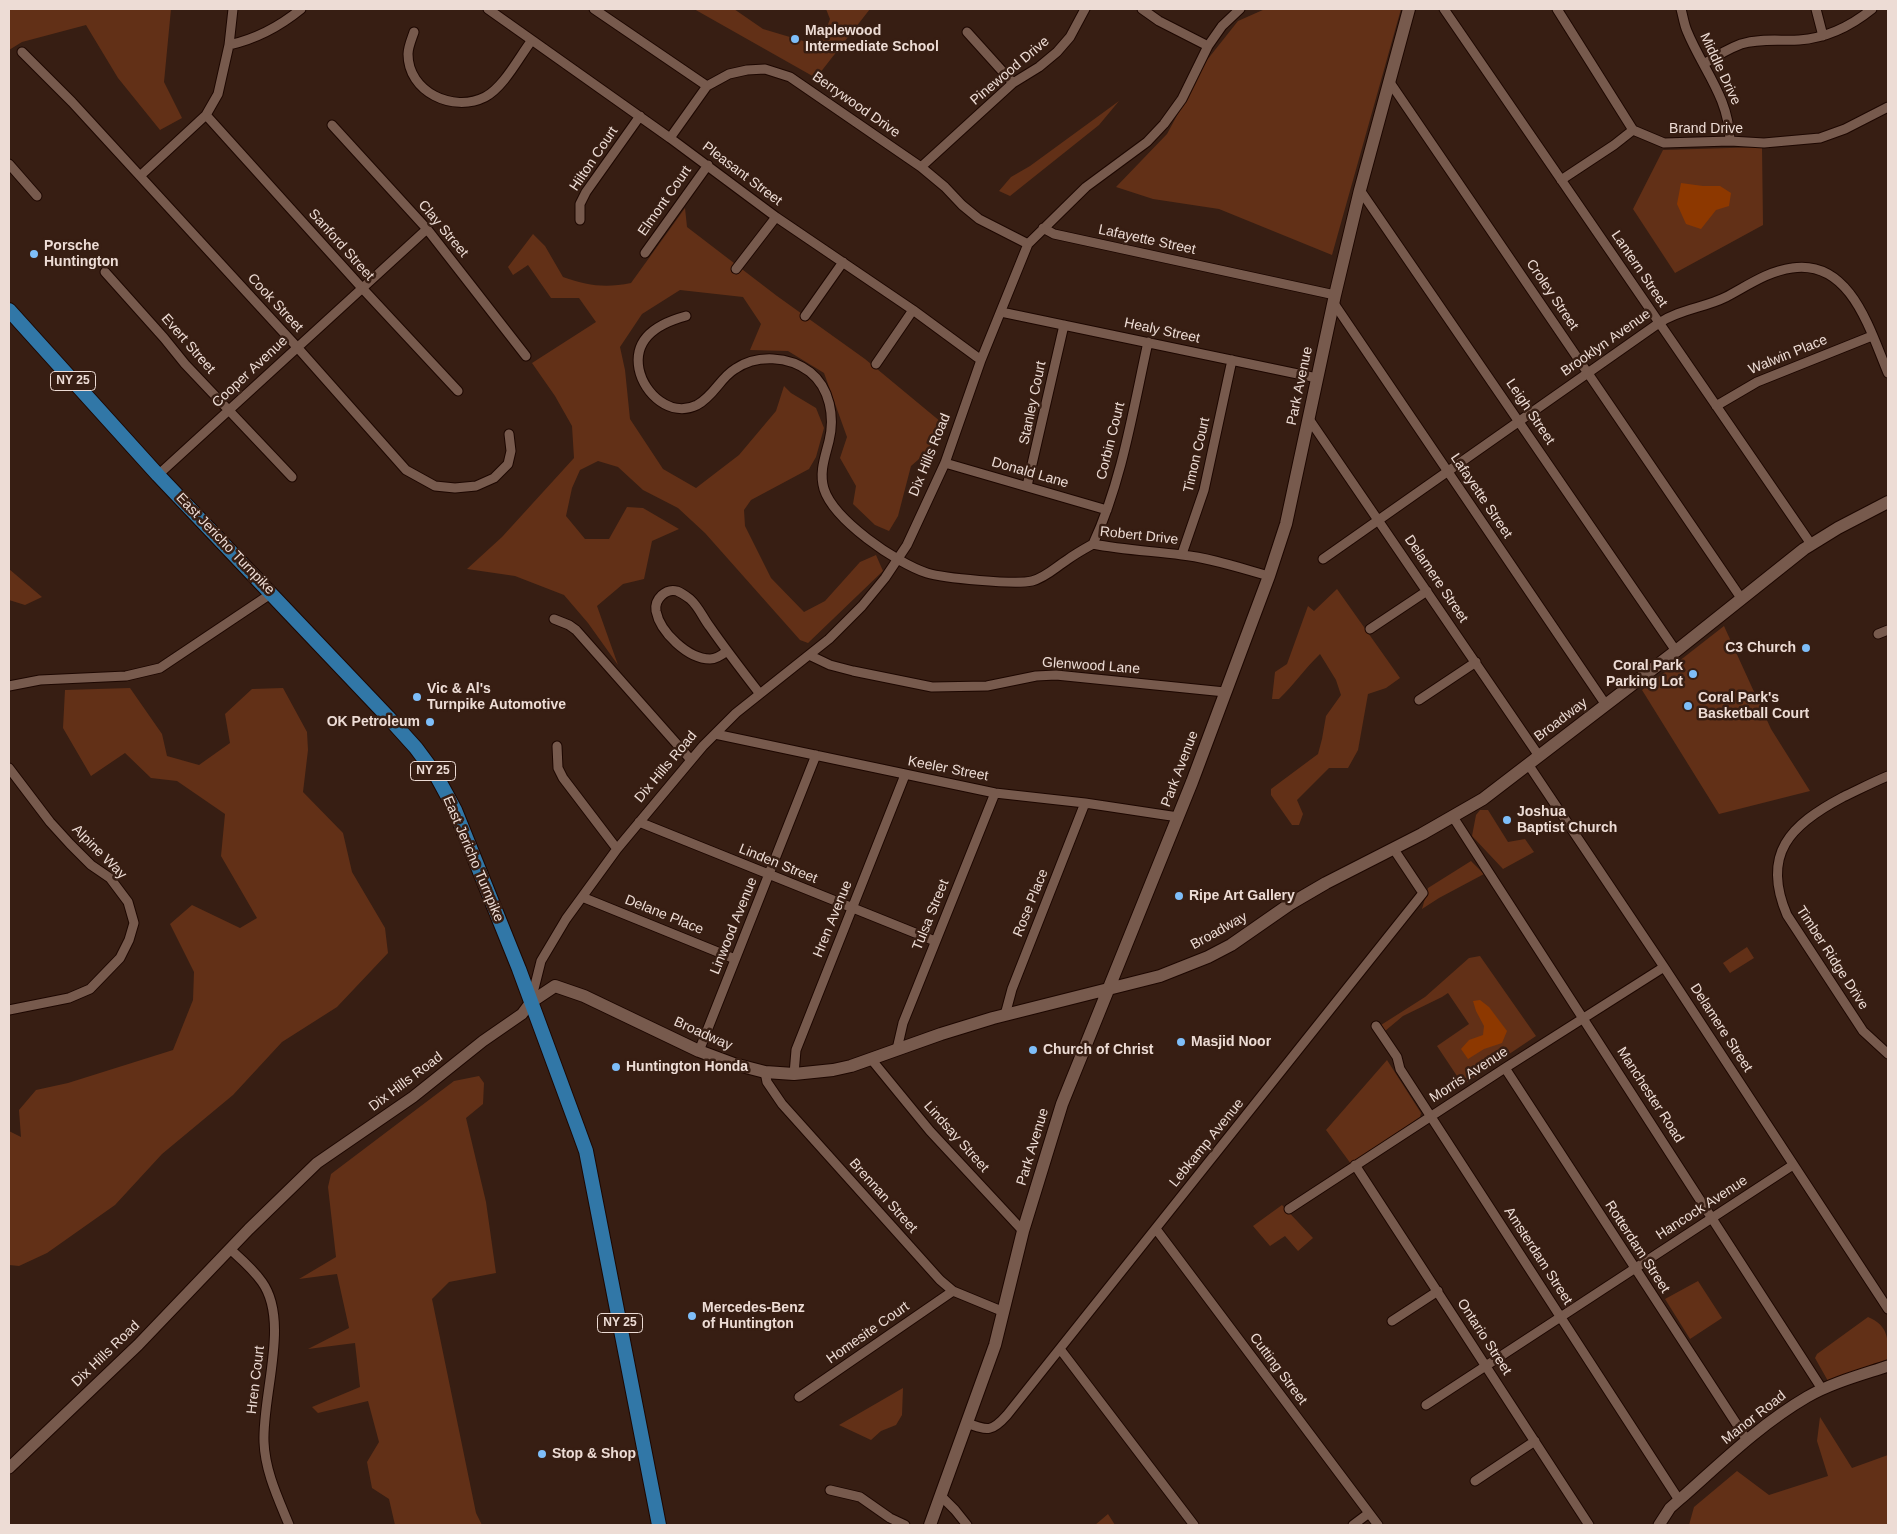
<!DOCTYPE html>
<style>
body{margin:0}
#map{position:relative;width:1897px;height:1534px;overflow:hidden;background:#371e13;font-family:Arial,sans-serif}
canvas{display:block}
.frame{position:absolute;inset:0;border:10px solid #eddcd5;pointer-events:none}
</style>
<div id="map">
<canvas width="1897" height="1534"></canvas>
<div class="frame"></div>
</div>
<script>
const ctx = document.querySelector('canvas').getContext('2d');
ctx.lineJoin = 'round';
function fill(path, color) {
  ctx.fillStyle = color;
  ctx.fill(path, 'evenodd');
}
function stroke(path, color, width, dash) {
  ctx.strokeStyle = color;
  ctx.lineWidth = width;
  ctx.lineCap = dash ? 'butt' : 'round';
  ctx.setLineDash(dash || []);
  ctx.stroke(path);
}
function write(font, color, halo, rows, align = 'center') {
  ctx.font = font + ' Arial,sans-serif';
  ctx.lineWidth = 5;
  ctx.setLineDash([]);
  ctx.textBaseline = 'middle';
  ctx.strokeStyle = halo;
  ctx.fillStyle = color;
  for (const [text, x, y, turn = 0] of rows) {
    ctx.save();
    ctx.translate(x, y);
    ctx.rotate((+turn || 0) * Math.PI / 180);
    ctx.textAlign = isNaN(turn) ? turn : align;
    if (halo) ctx.strokeText(text, 0, 0);
    ctx.fillText(text, 0, 0);
    ctx.restore();
  }
}
fill(new Path2D(`
 M 9,9 L 171,9 L 164,82 L 182,118 L 160,130 L 118,78 L 86,25 L 22,42 L 9,50 Z
 M 694,9 L 734,9 L 763,29 L 820,46 L 830,19 L 826,9 L 870,9 L 816,78 Z
 M 1265,9 L 1401,9 L 1332,255 L 1219,209 L 1153,199 L 1116,187 L 1167,134 L 1207,60 L 1238,21 Z
 M 1119,101 L 1099,125 L 1010,196 L 999,191 L 1011,177 L 1030,166 Z
 M 1762,147 L 1763,225 L 1675,273 L 1633,209 L 1663,150 Z
 M 685,208 L 687,227 L 777,296 L 865,359 L 941,422 L 927,452 L 911,466 L 898,516 L 889,531 L 875,525 L 853,504 L 856,486 L 840,458 L 847,437 L 824,373 L 788,351 L 750,350 L 761,324 L 743,297 L 680,290 L 642,314 L 620,347 L 625,370 L 630,419 L 663,469 L 696,488 L 739,455 L 776,411 L 784,386 L 791,393 L 816,408 L 824,428 L 816,457 L 809,469 L 751,500 L 744,510 L 745,526 L 771,578 L 804,612 L 825,601 L 860,562 L 876,555 L 883,571 L 808,643 L 800,640 L 705,533 L 678,508 L 643,490 L 618,467 L 598,461 L 580,470 L 572,488 L 566,516 L 585,539 L 609,539 L 627,507 L 643,508 L 679,529 L 652,541 L 644,579 L 623,584 L 597,606 L 618,665 L 588,623 L 564,595 L 515,576 L 467,569 L 502,537 L 574,458 L 572,426 L 555,396 L 532,363 L 596,322 L 579,298 L 551,298 L 528,265 L 513,275 L 508,267 L 533,234 L 545,246 L 563,277 C 588,286 606,288 631,283 Z
 M 9,569 L 42,597 L 25,605 L 9,600 Z
 M 1337,589 L 1400,678 L 1386,688 L 1368,694 L 1358,750 L 1348,768 L 1329,768 L 1297,800 L 1303,814 L 1299,825 L 1292,825 L 1271,795 L 1271,789 L 1318,754 L 1322,739 L 1326,716 L 1341,695 L 1336,680 L 1320,654 C 1305,668 1294,685 1279,699 L 1272,699 L 1275,672 L 1287,664 L 1308,606 L 1314,611 Z
 M 1724,626 L 1771,729 L 1810,791 L 1719,814 L 1642,690 Z
 M 130,688 L 162,734 L 167,756 L 199,765 L 230,743 L 225,714 L 252,689 L 283,688 L 307,732 L 308,750 L 303,792 L 343,833 L 352,872 L 385,928 L 388,953 L 337,1007 L 282,1042 L 233,1095 L 162,1154 L 115,1205 L 47,1253 L 19,1266 L 9,1265 L 9,1131 L 21,1137 L 19,1110 L 36,1090 L 68,1083 L 173,1050 L 193,1000 L 194,972 L 170,924 L 192,905 L 240,928 L 257,918 L 221,856 L 225,814 L 177,781 L 151,778 L 125,753 L 91,776 L 63,728 L 65,690 Z
 M 1480,810 L 1488,810 L 1508,842 L 1525,839 L 1534,852 L 1503,869 L 1472,836 L 1476,815 Z
 M 1471,861 L 1484,874 L 1439,898 L 1422,909 L 1428,888 Z
 M 1747,947 L 1754,958 L 1730,973 L 1723,963 Z
 M 1480,956 L 1536,1036 L 1463,1085 L 1437,1046 L 1469,1024 L 1448,993 L 1442,997 L 1403,1016 L 1385,1031 L 1381,1025 L 1425,997 L 1469,958 Z
 M 1387,1060 L 1421,1113 L 1420,1117 L 1351,1164 L 1326,1130 Z
 M 479,1076 L 484,1083 L 483,1104 L 466,1118 L 486,1202 L 496,1273 L 449,1282 L 432,1299 L 476,1513 L 482,1525 L 395,1525 L 389,1499 L 372,1488 L 367,1462 L 379,1442 L 368,1401 L 318,1413 L 312,1407 L 360,1387 L 355,1343 L 308,1349 L 349,1328 L 337,1274 L 299,1279 L 336,1257 L 328,1187 L 331,1174 L 454,1081 Z
 M 1282,1205 L 1313,1238 L 1298,1251 L 1285,1236 L 1270,1246 L 1253,1226 Z
 M 1698,1281 L 1722,1318 L 1690,1339 L 1665,1299 Z
 M 1868,1317 C 1889,1326 1888,1339 1888,1359 L 1828,1381 L 1815,1358 L 1817,1354 Z
 M 903,1388 L 902,1415 L 896,1425 L 881,1431 L 871,1440 L 839,1425 Z
 M 1820,1417 L 1852,1468 L 1888,1455 L 1888,1525 L 1689,1525 L 1694,1507 L 1737,1471 L 1769,1495 L 1828,1476 L 1817,1441 Z
 M 1108,1514 L 1115,1525 L 1095,1525 Z`), '#623017');
fill(new Path2D(`
 M 1681,183 L 1703,186 L 1720,186 L 1731,193 L 1729,206 L 1716,210 L 1701,229 L 1686,224 L 1677,204 Z
 M 1480,1000 L 1489,1007 L 1507,1031 L 1502,1043 L 1484,1049 L 1468,1059 L 1461,1049 L 1469,1040 L 1483,1035 L 1484,1026 L 1476,1011 L 1473,1001 Z`), '#8d3800');
const minor = new Path2D(`
 M 488,9 L 670,138 L 776,217 L 913,310 L 981,360
 M 594,9 L 707,86
 M 1142,9 L 1159,21 L 1208,46
 M 1444,9 L 1811,544
 M 1557,9 L 1633,130 L 1664,143 L 1730,141 L 1764,143 L 1820,138 L 1845,129 L 1888,107
 M 1681,9 C 1683,16 1684,24 1687,31 C 1703,70 1729,97 1730,141
 M 1816,9 L 1823,36
 M 414,32 C 412,38 408,47 408,54 C 408,92 453,113 485,97 C 504,87 519,57 532,40
 M 967,32 L 1013,83
 M 229,45 C 256,39 279,27 301,9
 M 22,52 L 72,102 L 297,347 L 406,470 L 435,486 L 455,488 L 476,486 L 494,478 L 508,464 L 511,451 L 509,434
 M 1704,64 C 1716,56 1728,49 1741,44 C 1760,38 1780,41 1799,40 C 1827,38 1851,26 1872,9
 M 1389,81 L 1741,598
 M 206,115 L 362,288 L 458,391
 M 332,125 L 427,229 L 526,356
 M 670,138 L 707,86 L 729,74 L 747,70 L 765,69 L 790,77 L 921,167 L 945,187 L 962,205 L 979,219 L 1028,244
 M 9,164 L 37,196
 M 921,167 L 1013,83 L 1039,67 L 1057,52 L 1070,37 L 1085,9
 M 140,176 L 206,115 L 218,94 L 229,45 L 233,9
 M 1561,180 L 1614,145 L 1633,130
 M 1360,190 L 1676,651
 M 580,220 L 580,204 L 586,192 L 640,116
 M 1043,228 L 1054,234 L 1335,295
 M 645,253 L 708,165
 M 736,269 L 776,217
 M 105,272 L 164,338 L 185,364 L 292,477
 M 1333,302 L 1606,705
 M 1001,312 L 1317,378
 M 686,316 C 660,323 633,337 639,369 C 644,394 671,418 697,405 C 714,396 720,378 735,369 C 757,354 789,356 810,372 C 830,388 835,417 829,441 C 825,457 819,472 824,489 C 834,520 896,563 927,573 C 943,578 1015,585 1032,581 C 1045,578 1056,567 1067,560 C 1075,554 1084,549 1093,544 C 1123,550 1152,551 1182,555 C 1211,558 1240,568 1269,576
 M 805,316 L 843,262
 M 876,364 L 913,310
 M 1716,406 L 1757,382 L 1872,336
 M 1309,419 L 1539,756
 M 945,463 L 1107,510
 M 158,475 L 427,229
 M 1027,486 L 1064,325
 M 1093,544 C 1122,481 1133,410 1148,342
 M 1182,554 L 1204,490 L 1232,360
 M 1323,559 L 1659,323 C 1680,309 1704,308 1726,297 C 1747,286 1768,271 1792,268 C 1851,259 1870,331 1888,373
 M 554,619 L 569,625 L 576,630 L 691,760
 M 1370,629 L 1427,591
 M 1878,634 L 1888,630
 M 727,651 C 722,655 716,659 710,659 C 688,659 660,632 656,611 C 654,599 666,588 677,591 C 682,593 686,596 690,599 C 699,607 703,618 710,627 C 726,650 743,672 760,694
 M 809,655 L 830,665 L 853,671 L 932,687 L 987,686 L 1036,676 L 1056,675 L 1225,692
 M 9,686 L 40,680 L 126,676 L 160,668 L 272,593
 M 1419,700 L 1476,662
 M 715,734 L 995,793 L 1085,803 L 1178,817
 M 557,746 L 558,768 L 563,778 L 617,849
 M 1528,764 L 1664,967 L 1888,1309
 M 9,768 L 50,822 L 70,844 L 91,865 L 110,878 L 128,902 L 134,923 L 129,940 L 120,958 L 90,989 L 69,998 L 9,1010
 M 1888,776 C 1873,782 1858,790 1843,797 C 1790,825 1761,854 1787,915 L 1863,1031 L 1888,1054
 M 1453,817 L 1822,1389
 M 639,822 L 935,941
 M 582,897 L 735,959
 M 531,1001 L 541,961 L 566,919 L 617,849 L 672,783 L 703,746 L 736,713 L 829,639 L 862,606 L 885,578 L 907,545 L 945,463 L 981,360 L 1028,244 L 1086,187 L 1147,142 L 1164,124 L 1182,99 L 1208,46 L 1222,26 L 1240,9
 M 1005,1015 L 1012,989 L 1085,803
 M 1376,1026 L 1397,1057 L 1400,1069 L 1679,1500
 M 897,1049 L 903,1023 L 995,793
 M 699,1051 L 816,755
 M 871,1059 L 930,1131 L 1023,1231
 M 1505,1068 L 1747,1440
 M 765,1072 L 767,1082 L 782,1104 L 940,1280 L 953,1291 L 1004,1312
 M 794,1074 L 796,1050 L 905,775
 M 1355,1165 L 1589,1525
 M 1289,1209 L 1505,1068 L 1664,967
 M 1156,1229 L 1378,1525
 M 230,1249 C 241,1259 253,1269 262,1282 C 290,1321 262,1395 264,1442 C 265,1471 278,1498 289,1525
 M 1392,1321 L 1438,1291
 M 1060,1349 L 1194,1525
 M 799,1397 L 953,1291
 M 1426,1405 L 1793,1165
 M 967,1423 C 988,1431 992,1432 1007,1415 L 1423,893 L 1393,848
 M 1475,1481 L 1535,1441
 M 830,1490 L 860,1497 L 890,1518 L 905,1525
 M 941,1496 L 955,1510 L 967,1525
 M 1353,1525 L 1369,1513`);
const tertiary = new Path2D(`
 M 9,1468 L 138,1345 L 249,1229 L 317,1163 L 413,1097 L 483,1041 L 522,1014 L 531,1002
 M 1659,1525 L 1670,1508 L 1679,1500 C 1720,1464 1759,1425 1807,1397 C 1831,1383 1861,1375 1888,1366`);
const secondary = new Path2D(`
 M 531,1002 L 555,986 L 584,996 L 699,1051 L 734,1064 L 765,1072 L 794,1074 L 833,1070 L 851,1066 L 941,1034 L 993,1018 L 1160,976 L 1208,957 L 1231,945 L 1290,904 L 1326,883 L 1422,834 L 1483,799 L 1676,651 L 1804,549 L 1838,528 L 1888,502
 M 930,1525 L 995,1345 L 1023,1231 L 1062,1104 L 1192,782 L 1269,576 L 1286,524 L 1335,295 L 1360,190 L 1409,9`);
const primary = new Path2D(`
 M 9,310 L 158,475 L 388,717 L 416,748 L 436,775 L 455,810 L 519,969 L 578,1129 L 586,1151 L 659,1525`);
stroke(minor, '#1d0701', 11);
stroke(tertiary, '#1d0701', 13);
stroke(secondary, '#1d0701', 14);
stroke(primary, '#1d0701', 16);
stroke(minor, '#775a4d', 9);
stroke(tertiary, '#775a4d', 11);
stroke(secondary, '#775a4d', 12);
stroke(primary, '#3177a7', 14);
for (const [x, y, r, color] of [
 [795,39,5,"#7ebef9"],
 [34,254,5,"#7ebef9"],
 [1806,648,5,"#7ebef9"],
 [1693,674,5,"#7ebef9"],
 [417,697,5,"#7ebef9"],
 [1688,706,5,"#7ebef9"],
 [430,722,5,"#7ebef9"],
 [1507,820,5,"#7ebef9"],
 [1179,896,5,"#7ebef9"],
 [1181,1042,5,"#7ebef9"],
 [1033,1050,5,"#7ebef9"],
 [616,1067,5,"#7ebef9"],
 [692,1316,5,"#7ebef9"],
 [542,1454,5,"#7ebef9"]
]) {
  const dot = new Path2D();
  dot.arc(x, y, r, 0, 2 * Math.PI);
  ctx.fillStyle = color;
  ctx.fill(dot);
  stroke(dot, '#371e13', 2);
}
for (const [x, y, w] of [
 [73,381,45],
 [433,771,45],
 [620,1323,45]
]) {
  const box = new Path2D();
  box.roundRect(x - w / 2, y - 9.5, w, 19, 4);
  ctx.fillStyle = '#371e13';
  ctx.fill(box);
  stroke(box, '#eddcd5', 1);
}
write('bold 12px', '#eddcd5', null, [
 ["NY 25",73,381],
 ["NY 25",433,771],
 ["NY 25",620,1323]
]);
write('bold 14px', '#eddcd5', '#371e13', [
 ["Maplewood",805,31],
 ["Intermediate School",805,47],
 ["Porsche",44,246],
 ["Huntington",44,262],
 ["C3 Church",1796,648,"right"],
 ["Coral Park",1683,666,"right"],
 ["Parking Lot",1683,682,"right"],
 ["Vic & Al's",427,689],
 ["Turnpike Automotive",427,705],
 ["Coral Park's",1698,698],
 ["Basketball Court",1698,714],
 ["OK Petroleum",420,722,"right"],
 ["Joshua",1517,812],
 ["Baptist Church",1517,828],
 ["Ripe Art Gallery",1189,896],
 ["Masjid Noor",1191,1042],
 ["Church of Christ",1043,1050],
 ["Huntington Honda",626,1067],
 ["Mercedes-Benz",702,1308],
 ["of Huntington",702,1324],
 ["Stop & Shop",552,1454]
], 'left');
write('14px', '#eddcd5', '#371e13', [
 ["Middle Drive",1720,69,65],
 ["Pinewood Drive",1010,71,-40],
 ["Berrywood Drive",856,105,35],
 ["Brand Drive",1706,129],
 ["Hilton Court",594,159,-56],
 ["Pleasant Street",742,174,37],
 ["Elmont Court",665,201,-55],
 ["Clay Street",443,229,50],
 ["Lafayette Street",1147,240,12],
 ["Sanford Street",341,245,48],
 ["Lantern Street",1639,269,56],
 ["Croley Street",1552,295,56],
 ["Cook Street",275,303,47],
 ["Healy Street",1162,331,12],
 ["Brooklyn Avenue",1606,343,-35],
 ["Evert Street",188,344,49],
 ["Walwin Place",1788,355,-22],
 ["Cooper Avenue",250,372,-43],
 ["Park Avenue",1300,386,-78],
 ["Stanley Court",1033,403,-78],
 ["Leigh Street",1530,412,56],
 ["Corbin Court",1111,441,-76],
 ["Dix Hills Road",930,455,-68],
 ["Timon Court",1197,455,-77],
 ["Donald Lane",1030,473,16],
 ["Lafayette Street",1481,496,56],
 ["Robert Drive",1139,536,6],
 ["East Jericho Turnpike",225,544,46],
 ["Delamere Street",1436,579,56],
 ["Glenwood Lane",1091,666,4],
 ["Broadway",1561,720,-37],
 ["Dix Hills Road",666,767,-50],
 ["Keeler Street",948,769,11],
 ["Park Avenue",1180,769,-69],
 ["Alpine Way",99,852,45],
 ["East Jericho Turnpike",473,859,67],
 ["Linden Street",778,864,22],
 ["Rose Place",1031,903,-68],
 ["Delane Place",664,915,22],
 ["Tulsa Street",931,915,-68],
 ["Hren Avenue",833,919,-68],
 ["Linwood Avenue",734,926,-68],
 ["Broadway",1219,931,-29],
 ["Timber Ridge Drive",1832,958,57],
 ["Delamere Street",1721,1028,57],
 ["Broadway",703,1034,24],
 ["Morris Avenue",1469,1075,-33],
 ["Dix Hills Road",406,1082,-37],
 ["Manchester Road",1650,1095,57],
 ["Lindsay Street",956,1137,48],
 ["Lebkamp Avenue",1207,1143,-51],
 ["Park Avenue",1033,1147,-73],
 ["Brennan Street",883,1196,48],
 ["Hancock Avenue",1702,1208,-33],
 ["Rotterdam Street",1637,1247,57],
 ["Amsterdam Street",1538,1256,57],
 ["Homesite Court",868,1333,-35],
 ["Ontario Street",1484,1337,57],
 ["Dix Hills Road",106,1354,-44],
 ["Cutting Street",1278,1369,53],
 ["Hren Court",256,1380,-83],
 ["Manor Road",1754,1418,-38]
]);
</script>
